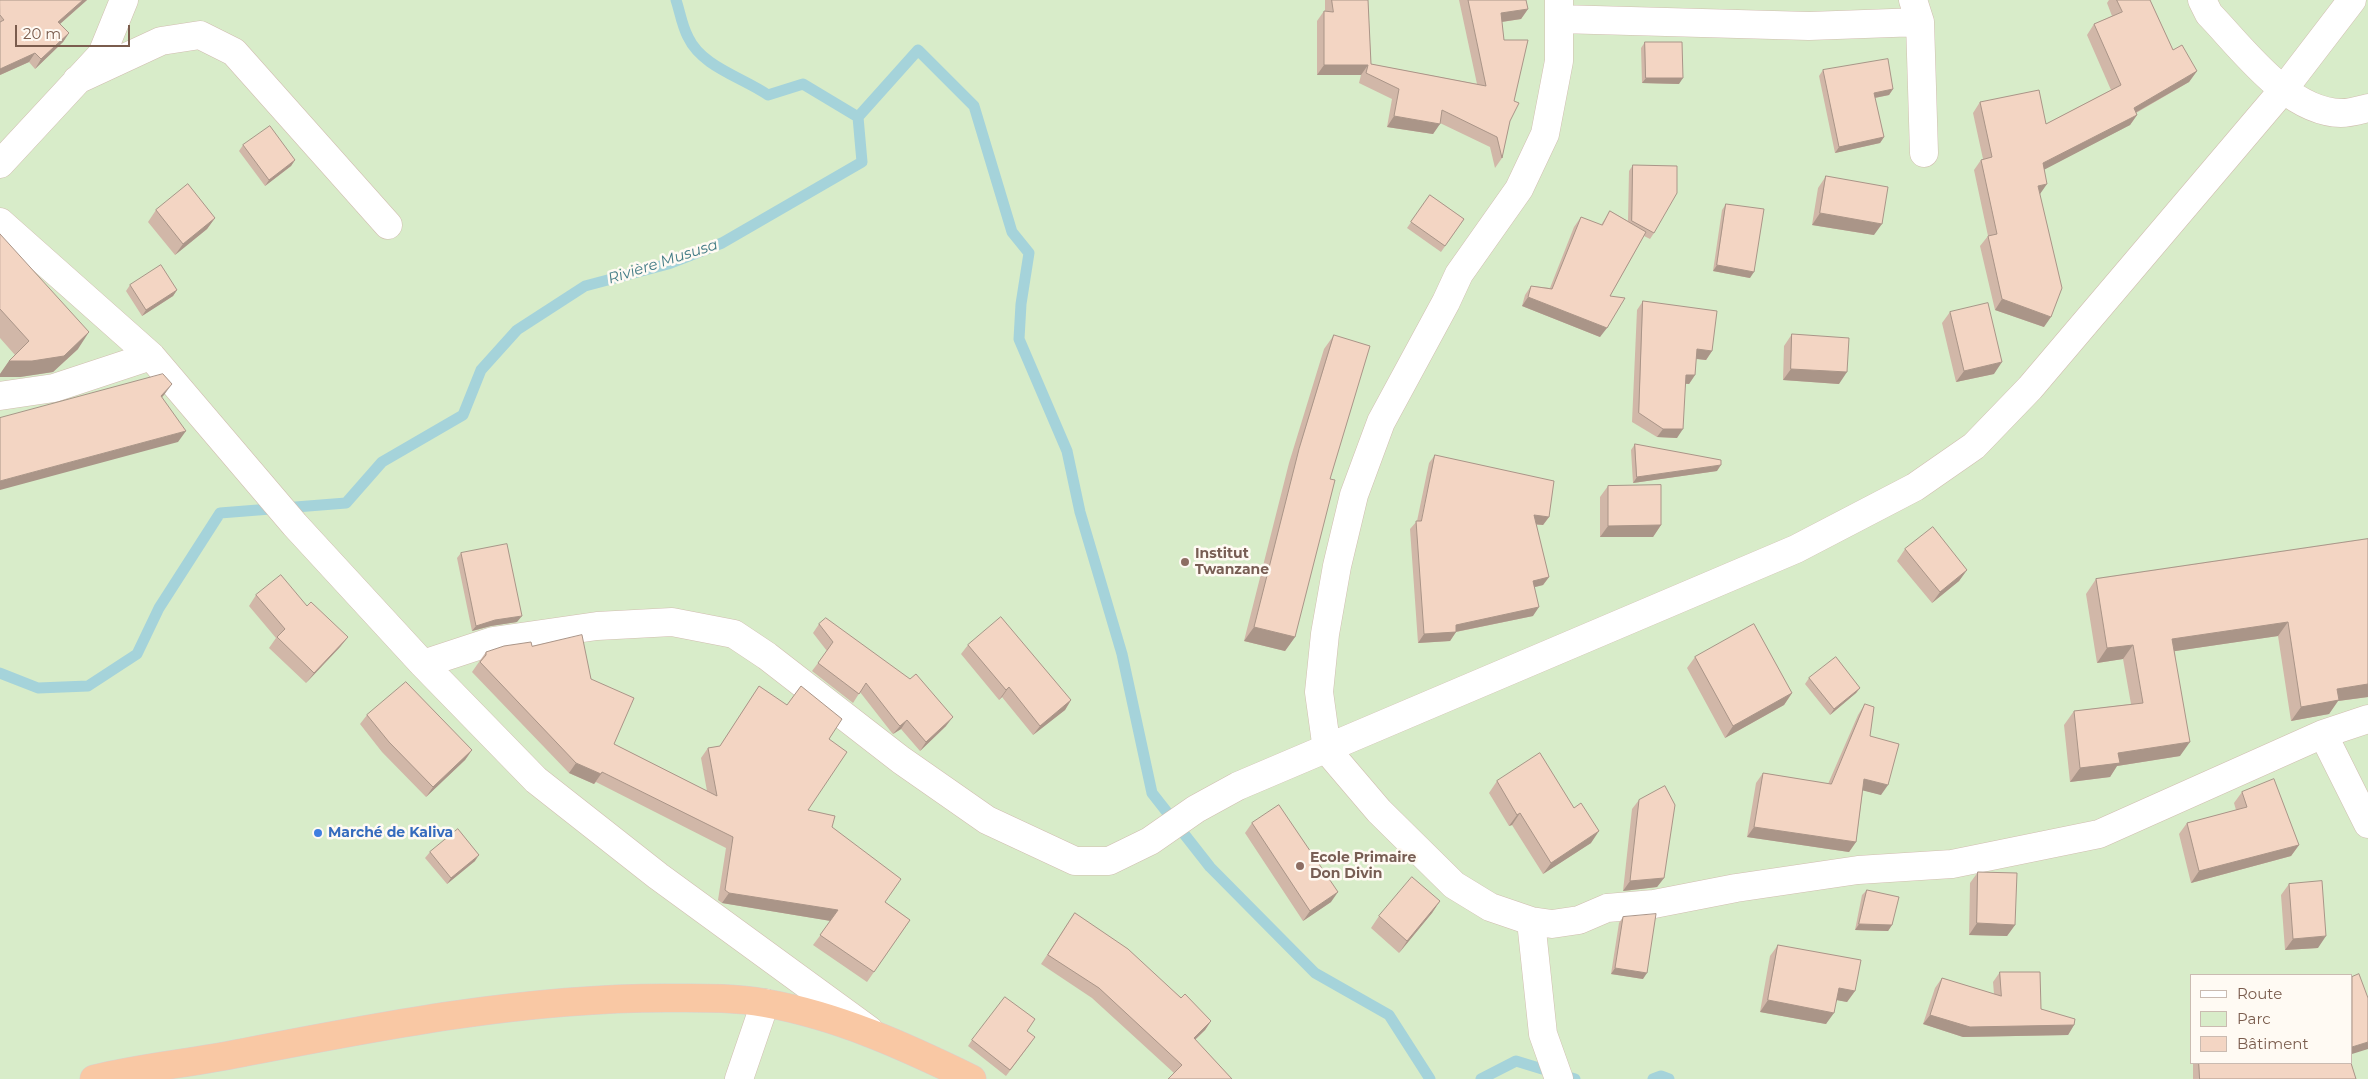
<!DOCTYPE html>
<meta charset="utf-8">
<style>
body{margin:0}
#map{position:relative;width:2368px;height:1079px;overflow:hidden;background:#fdf6ec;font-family:Montserrat,sans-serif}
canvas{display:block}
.legend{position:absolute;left:2190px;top:974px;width:162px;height:90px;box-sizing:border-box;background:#fffaf3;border:1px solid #cabbb1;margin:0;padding:6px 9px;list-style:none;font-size:15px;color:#7a5c4d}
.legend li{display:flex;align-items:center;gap:10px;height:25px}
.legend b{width:25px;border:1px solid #cabbb1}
.scale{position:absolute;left:15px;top:25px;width:115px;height:22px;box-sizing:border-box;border:2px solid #7a5c4d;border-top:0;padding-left:6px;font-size:15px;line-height:18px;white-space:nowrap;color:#7a5c4d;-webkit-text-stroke:4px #fffaf3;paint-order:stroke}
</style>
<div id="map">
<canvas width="2368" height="1079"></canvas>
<ul class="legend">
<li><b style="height:6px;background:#fff"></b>Route</li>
<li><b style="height:14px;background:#d8ecc9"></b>Parc</li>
<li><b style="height:14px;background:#f3d5c3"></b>Bâtiment</li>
</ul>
<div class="scale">20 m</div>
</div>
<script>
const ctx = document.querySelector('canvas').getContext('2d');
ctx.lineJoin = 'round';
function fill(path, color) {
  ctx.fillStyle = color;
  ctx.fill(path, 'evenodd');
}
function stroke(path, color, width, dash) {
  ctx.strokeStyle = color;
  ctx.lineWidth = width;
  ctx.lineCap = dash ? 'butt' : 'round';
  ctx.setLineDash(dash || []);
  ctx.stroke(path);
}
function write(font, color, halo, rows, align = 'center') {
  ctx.font = font + ' Montserrat,sans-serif';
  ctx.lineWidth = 5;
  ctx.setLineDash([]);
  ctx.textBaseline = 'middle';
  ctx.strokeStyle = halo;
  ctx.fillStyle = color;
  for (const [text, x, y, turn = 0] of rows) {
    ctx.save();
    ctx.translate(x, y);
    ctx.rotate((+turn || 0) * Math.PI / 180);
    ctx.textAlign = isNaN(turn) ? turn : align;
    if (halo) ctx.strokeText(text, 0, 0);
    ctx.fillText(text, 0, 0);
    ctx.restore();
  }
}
fill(new Path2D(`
 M 0,0 L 2368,0 L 2368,1079 L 0,1079 ZM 2192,975 L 2352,975 L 2352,1063 L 2192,1063 Z`), '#d8ecc9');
stroke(new Path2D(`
 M 676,0 C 680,12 682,26 688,37 C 702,67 742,77 768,95 L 803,84 L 858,117
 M 858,117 L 918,50 L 974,106 L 1012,232 L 1029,253 L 1021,304 L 1019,339 L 1067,451 L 1080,512 L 1122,654 L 1152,793 L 1210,867 L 1315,973 L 1389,1015 L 1430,1079
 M 0,673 L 38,688 L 88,686 L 137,654 L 159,608 L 220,513 L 346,503 L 382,462 L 463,415 L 481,370 L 517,330 L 585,286 L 668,264 L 722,243 L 862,162 L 858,117
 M 1481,1079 L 1516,1061 L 1575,1079
 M 1653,1079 L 1661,1076 L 1669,1079`), '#a5d3da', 11);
const minor = new Path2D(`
 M 1559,0 L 1559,61 L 1545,134 L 1519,189 L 1459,274 L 1446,302 L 1381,422 L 1354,495 L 1337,566 L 1325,634 L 1319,692 L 1327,750 L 1379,811 L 1454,885 L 1490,907 L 1531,921 L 1552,924 L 1579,920 L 1607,908 L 1654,904 L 1736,888 L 1858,870 L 1952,864 L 2099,834 L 2323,734 L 2368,719
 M 1913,0 L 1920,22 L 1924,153
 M 2202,0 L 2209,14 C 2243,49 2288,112 2341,113 C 2350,113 2360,110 2368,108
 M 1559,19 L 1809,26 L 1920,22
 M 77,80 L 161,41 L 200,35 L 234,52 L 388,225
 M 0,164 L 102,54 L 124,0
 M 0,222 L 151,356 L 295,525 L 423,664 L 536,780 L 658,876 L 869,1030
 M 0,396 L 54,388 L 151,356
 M 423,664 L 493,641 L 597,626 L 672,622 L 734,634 L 767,656 L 901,760 L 987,820 L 1075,861 L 1109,861 L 1150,841 L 1196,809 L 1238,786 L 1796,549 L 1915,487 L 1974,446 L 2030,388 L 2283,90 L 2352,0
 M 2323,734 L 2368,824
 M 1531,921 L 1543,1034 L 1559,1079
 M 739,1079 L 765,1003`);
const trunk = new Path2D(`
 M 94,1079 C 142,1067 192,1063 241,1053 C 380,1026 523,998 666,998 C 699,998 733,997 765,1003 C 839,1016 906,1047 972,1079`);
stroke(minor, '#d1beb0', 29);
stroke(trunk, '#dad1cd', 29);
stroke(minor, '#fff', 28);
stroke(trunk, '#f9c8a4', 28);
fill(new Path2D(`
 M 0,0 L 87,0 L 60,24 L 69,33 L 63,42 L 35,69 L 29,62 L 0,75 Z
 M 1325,0 L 1368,0 L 1371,64 L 1477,84 L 1459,0 L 1526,0 L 1528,9 L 1521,19 L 1502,22 L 1510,121 L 1502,158 L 1495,168 L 1490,147 L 1440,123 L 1433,134 L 1387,127 L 1392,99 L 1359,83 L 1361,75 L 1317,75 L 1317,21 L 1324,11 L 1325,11 Z
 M 2109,0 L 2150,0 L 2173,50 L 2197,71 L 2189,82 L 2136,113 L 2137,115 L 2130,125 L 2044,169 L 2040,194 L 2044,327 L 1995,310 L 1980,246 L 1988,236 L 1974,170 L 1981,160 L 1983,159 L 1973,113 L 1980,102 L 2046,124 L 2111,90 L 2087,35 L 2094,24 L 2112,16 L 2107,3 Z
 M 1645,42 L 1679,84 L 1642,83 L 1641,48 Z
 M 1823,70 L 1893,89 L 1889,95 L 1875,98 L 1884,137 L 1880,143 L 1835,153 L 1819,76 Z
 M 243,145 L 295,160 L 291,166 L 265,186 L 239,151 Z
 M 1633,165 L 1654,233 L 1650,239 L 1644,236 L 1610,296 L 1600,337 L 1522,306 L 1525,295 L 1531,286 L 1550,288 L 1574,227 L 1581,217 L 1601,225 L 1610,211 L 1628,221 L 1629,171 Z
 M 1826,176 L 1874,235 L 1812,225 L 1818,188 Z
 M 1430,195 L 1464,219 L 1441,252 L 1407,228 Z
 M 1726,204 L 1750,278 L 1713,271 L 1722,210 Z
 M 156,210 L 215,218 L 207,229 L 175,255 L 148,222 Z
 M 0,234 L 78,349 L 53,372 L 20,377 L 0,377 L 0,374 L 9,361 L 15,355 L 0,338 Z
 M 130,285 L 177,290 L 173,296 L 142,316 L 126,291 Z
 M 1643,301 L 1712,351 L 1706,360 L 1696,359 L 1695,375 L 1689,384 L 1685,384 L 1677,438 L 1657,437 L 1632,422 L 1637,310 Z
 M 1950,312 L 1994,374 L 1956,382 L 1942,323 Z
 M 1792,334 L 1839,384 L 1783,380 L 1784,346 Z
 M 1334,335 L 1330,479 L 1295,637 L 1285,651 L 1244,641 L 1289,463 L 1324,349 Z
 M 1635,444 L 1717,471 L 1633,483 L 1631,450 Z
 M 1435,455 L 1549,517 L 1543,525 L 1536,525 L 1549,577 L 1543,585 L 1535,587 L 1533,616 L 1456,632 L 1450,641 L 1418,643 L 1410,529 L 1417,521 L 1429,463 Z
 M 1608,486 L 1661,525 L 1653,537 L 1600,537 L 1600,497 Z
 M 2368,539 L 2368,697 L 2338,701 L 2329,714 L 2291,721 L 2278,636 L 2175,651 L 2180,756 L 2117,766 L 2110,777 L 2070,782 L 2064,725 L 2074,711 L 2131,704 L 2123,659 L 2097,663 L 2086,594 L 2096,579 Z
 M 1905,549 L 1967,570 L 1959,581 L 1932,603 L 1897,561 Z
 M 461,553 L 517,622 L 491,626 L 472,631 L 457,558 Z
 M 256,595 L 307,606 L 348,637 L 340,647 L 306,683 L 269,648 L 276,638 L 249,606 Z
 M 819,624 L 946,726 L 920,751 L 901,729 L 893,734 L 892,733 L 860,692 L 853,703 L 812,671 L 827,651 L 813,633 Z
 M 968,645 L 1071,700 L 1065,710 L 1033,735 L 1002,697 L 999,700 L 961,654 Z
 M 532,646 L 591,679 L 614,744 L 707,791 L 701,758 L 708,748 L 720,746 L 759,686 L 829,739 L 808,810 L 832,827 L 885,902 L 910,920 L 867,982 L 813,945 L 831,921 L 722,903 L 718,900 L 726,848 L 596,782 L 594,784 L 569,773 L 472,672 L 486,652 Z
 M 1695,657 L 1792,693 L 1784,705 L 1725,738 L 1687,668 Z
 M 1809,678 L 1860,688 L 1856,693 L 1830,715 L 1805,684 Z
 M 1865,704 L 1870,736 L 1881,795 L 1863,790 L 1856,842 L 1849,852 L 1747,837 L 1756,783 L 1763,773 L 1828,784 L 1858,715 Z
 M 367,715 L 472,750 L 465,760 L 426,797 L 382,752 L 360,724 Z
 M 1497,781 L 1591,843 L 1543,874 L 1512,825 L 1509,826 L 1489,793 Z
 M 2242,792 L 2299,845 L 2291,856 L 2191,883 L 2179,834 L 2187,823 L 2236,810 L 2234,803 Z
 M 1639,800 L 1664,878 L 1657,887 L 1623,891 L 1632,809 Z
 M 1252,823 L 1331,902 L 1303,921 L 1245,833 Z
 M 430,852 L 475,861 L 447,884 L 425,858 Z
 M 1978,872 L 2015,925 L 2007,936 L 1969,935 L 1970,883 Z
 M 2289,884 L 2318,948 L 2285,950 L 2281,895 Z
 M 1867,890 L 1892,925 L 1888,931 L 1855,930 L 1862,895 Z
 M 1440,901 L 1432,913 L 1399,953 L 1371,928 L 1379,916 Z
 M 1075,913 L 1211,1021 L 1205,1030 L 1195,1040 L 1232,1079 L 1174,1073 L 1092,998 L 1041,964 Z
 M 1623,917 L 1643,979 L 1611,974 L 1619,923 Z
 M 1778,945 L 1855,991 L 1847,1002 L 1837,1000 L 1826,1024 L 1760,1012 L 1770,956 Z
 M 2000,972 L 2041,1009 L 2074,1025 L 2068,1035 L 1963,1037 L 1923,1024 L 1935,988 L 1942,978 L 1994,994 L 1993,982 Z
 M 1027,1031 L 1031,1043 L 1006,1076 L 968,1046 L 972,1040 Z
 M 2193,1063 L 2351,1063 L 2356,1079 L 2193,1079 Z`), '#d1b7a8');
fill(new Path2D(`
 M 83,0 L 87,0 L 52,31 L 58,22 Z
 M 1528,9 L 1521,19 L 1494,23 L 1501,13 Z
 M 69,33 L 63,42 L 35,69 L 41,59 Z
 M 35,53 L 29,62 L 0,75 L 0,69 Z
 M 1324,65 L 1368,65 L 1361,75 L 1317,75 Z
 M 2197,71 L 2189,82 L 2126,118 L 2134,108 Z
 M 1646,78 L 1683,78 L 1679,84 L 1642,83 Z
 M 1893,89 L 1889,95 L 1869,99 L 1874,93 Z
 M 2137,115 L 2130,125 L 2036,174 L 2043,163 Z
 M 1394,116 L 1440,124 L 1433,134 L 1387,127 Z
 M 1884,137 L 1880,143 L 1835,153 L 1839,147 Z
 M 295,160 L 291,166 L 265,186 L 269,180 Z
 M 2047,184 L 2040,194 L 2038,186 Z
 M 1820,213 L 1882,224 L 1874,235 L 1812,225 Z
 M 215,218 L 207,229 L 175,255 L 183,244 Z
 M 1717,265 L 1754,272 L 1750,278 L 1713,271 Z
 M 177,290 L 173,296 L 142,316 L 146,310 Z
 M 1528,297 L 1607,328 L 1600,337 L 1522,306 Z
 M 2002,299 L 2051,317 L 2044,327 L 1995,310 Z
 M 89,332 L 78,349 L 53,372 L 20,377 L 0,377 L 0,374 L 9,361 Z
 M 1697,349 L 1712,351 L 1706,360 L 1690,358 Z
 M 2002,362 L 1994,374 L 1956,382 L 1964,371 Z
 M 1791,369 L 1847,372 L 1839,384 L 1783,380 Z
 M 1686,375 L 1695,375 L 1689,384 L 1680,383 Z
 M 172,384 L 164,395 L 153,407 L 161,396 Z
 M 1663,429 L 1683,429 L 1677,438 L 1657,437 Z
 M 186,431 L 178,442 L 0,490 L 0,481 Z
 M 1721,465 L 1717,471 L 1633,483 L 1637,477 Z
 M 1534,515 L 1549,517 L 1543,525 L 1528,523 Z
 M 1661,525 L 1653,537 L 1600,537 L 1608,526 Z
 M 1967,570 L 1959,581 L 1932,603 L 1940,592 Z
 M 1549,577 L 1543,585 L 1527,589 L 1533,581 Z
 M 1539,607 L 1533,616 L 1455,632 L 1456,632 L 1450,641 L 1418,643 L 1424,634 L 1456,625 Z
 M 522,616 L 517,622 L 491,626 L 472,631 L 476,626 L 495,620 Z
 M 2288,622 L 2278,636 L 2162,653 L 2172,639 Z
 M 1254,627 L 1295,637 L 1285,651 L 1244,641 Z
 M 348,637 L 340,647 L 306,683 L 314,673 Z
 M 2133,645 L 2123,659 L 2097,663 L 2107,648 Z
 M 2368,684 L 2368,697 L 2338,701 L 2329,714 L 2291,721 L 2301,707 L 2337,689 Z
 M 1009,687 L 1002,697 L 999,700 L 1006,690 Z
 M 1860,688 L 1856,693 L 1830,715 L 1834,709 Z
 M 1792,693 L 1784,705 L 1725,738 L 1733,726 Z
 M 1071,700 L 1065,710 L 1033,735 L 1040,726 Z
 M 953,717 L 946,726 L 920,751 L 926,742 Z
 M 907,720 L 901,729 L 893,734 L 900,726 Z
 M 2190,742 L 2180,756 L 2117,766 L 2110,777 L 2070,782 L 2080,768 L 2118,753 Z
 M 472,750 L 465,760 L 426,797 L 433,787 Z
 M 576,763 L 601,774 L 594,784 L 569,773 Z
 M 1864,779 L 1888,785 L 1881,795 L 1857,789 Z
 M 1520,813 L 1512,825 L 1509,826 L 1517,815 Z
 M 1754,827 L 1856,842 L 1849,852 L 1747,837 Z
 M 1599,831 L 1591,843 L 1543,874 L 1551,863 Z
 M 2299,845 L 2291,856 L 2191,883 L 2199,871 Z
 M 479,855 L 475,861 L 447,884 L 451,878 Z
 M 1664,878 L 1657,887 L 1623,891 L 1630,881 Z
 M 1338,892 L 1331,902 L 1303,921 L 1310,911 Z
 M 729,893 L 838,910 L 831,921 L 722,903 Z
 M 1440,901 L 1432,913 L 1399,953 L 1407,941 Z
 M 1977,923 L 2015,925 L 2007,936 L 1969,935 Z
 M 1859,924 L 1892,925 L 1888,931 L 1855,930 Z
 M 2326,936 L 2318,948 L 2285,950 L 2293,939 Z
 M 1615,968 L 1647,973 L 1643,979 L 1611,974 Z
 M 1839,988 L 1855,991 L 1847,1002 L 1831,999 Z
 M 1768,1000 L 1834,1013 L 1826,1024 L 1760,1012 Z
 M 1930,1015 L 2074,1025 L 2068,1035 L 1963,1037 L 1923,1024 Z
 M 1211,1021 L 1205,1030 L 1187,1047 L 1194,1038 Z
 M 2368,1042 L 2368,1049 L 2352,1054 L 2352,1047 Z`), '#aa9588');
const building = new Path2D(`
 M 0,0 L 83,0 L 58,22 L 69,33 L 41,59 L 35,53 L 0,69 L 0,22 L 4,20 L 0,15 Z
 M 1332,0 L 1368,0 L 1371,64 L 1486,86 L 1468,0 L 1526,0 L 1528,9 L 1501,13 L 1504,40 L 1528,40 L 1514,101 L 1519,103 L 1510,121 L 1502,158 L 1497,137 L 1442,110 L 1440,124 L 1394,116 L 1399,89 L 1366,73 L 1368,65 L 1324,65 L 1324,11 L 1333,12 Z
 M 2117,0 L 2150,0 L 2173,50 L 2182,45 L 2197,71 L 2134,108 L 2137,115 L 2043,163 L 2047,184 L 2038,186 L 2062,288 L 2051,317 L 2002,299 L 1988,236 L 1997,234 L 1981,160 L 1992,157 L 1980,102 L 2039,90 L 2046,124 L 2121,85 L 2094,24 L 2122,12 Z
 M 1645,42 L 1682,42 L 1683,78 L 1646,78 Z
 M 1888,59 L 1893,89 L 1874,93 L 1884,137 L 1839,147 L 1823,70 Z
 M 270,126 L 295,160 L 269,180 L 243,145 Z
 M 1633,165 L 1677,166 L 1677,193 L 1654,233 L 1632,221 Z
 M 1826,176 L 1888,187 L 1882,224 L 1820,213 Z
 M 188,184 L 215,218 L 183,244 L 156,210 Z
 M 1430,195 L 1464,219 L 1445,246 L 1411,222 Z
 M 1726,204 L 1764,209 L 1754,272 L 1717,265 Z
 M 1610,211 L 1646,232 L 1610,296 L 1625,298 L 1607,328 L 1528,297 L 1531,286 L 1552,289 L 1581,217 L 1602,225 Z
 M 0,234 L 89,332 L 64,356 L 32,361 L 9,361 L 29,341 L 0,309 Z
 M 161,265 L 177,290 L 146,310 L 130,285 Z
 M 1643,301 L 1717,311 L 1712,351 L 1697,349 L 1695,375 L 1686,375 L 1683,429 L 1663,429 L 1639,413 Z
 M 1988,303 L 2002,362 L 1964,371 L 1950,312 Z
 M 1792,334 L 1849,338 L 1847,372 L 1791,369 Z
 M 1334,335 L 1370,346 L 1330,479 L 1335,480 L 1295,637 L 1254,627 L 1299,449 Z
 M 163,374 L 172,384 L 161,396 L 186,431 L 0,481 L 0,418 Z
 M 1635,444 L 1721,460 L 1721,465 L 1637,477 Z
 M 1435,455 L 1554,481 L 1549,517 L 1534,515 L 1549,577 L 1533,581 L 1539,607 L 1456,625 L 1456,632 L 1424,634 L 1416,521 L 1421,521 Z
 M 1661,485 L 1661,525 L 1608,526 L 1608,486 Z
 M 1933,527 L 1967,570 L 1940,592 L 1905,549 Z
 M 2368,539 L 2368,684 L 2337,689 L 2339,700 L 2301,707 L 2288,622 L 2172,639 L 2190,742 L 2118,753 L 2120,763 L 2080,768 L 2074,711 L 2143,703 L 2133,645 L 2107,648 L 2096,579 Z
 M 507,544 L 522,616 L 495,620 L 476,626 L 461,553 Z
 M 281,575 L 307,606 L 311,602 L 348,637 L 314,673 L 277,637 L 285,629 L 256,595 Z
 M 1001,617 L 1071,700 L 1040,726 L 1009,687 L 1006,690 L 968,645 Z
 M 826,618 L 910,679 L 916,674 L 953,717 L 926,742 L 907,720 L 900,726 L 898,724 L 866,683 L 859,694 L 818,663 L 833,642 L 819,624 Z
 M 1754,624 L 1792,693 L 1733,726 L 1695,657 Z
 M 582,635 L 591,679 L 634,698 L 614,744 L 717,796 L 708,748 L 720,746 L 759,686 L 787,705 L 801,686 L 842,719 L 829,739 L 847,752 L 808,810 L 835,816 L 832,827 L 901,879 L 885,902 L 910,920 L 874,972 L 820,935 L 838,910 L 729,893 L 725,890 L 733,837 L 602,772 L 601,774 L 576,763 L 480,662 L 486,655 L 486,652 L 504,646 L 531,642 L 532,646 Z
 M 1836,657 L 1860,688 L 1834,709 L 1809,678 Z
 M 406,682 L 472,750 L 433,787 L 389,742 L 367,715 Z
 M 1865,704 L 1874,707 L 1870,736 L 1899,744 L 1888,785 L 1864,779 L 1856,842 L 1754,827 L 1763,773 L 1831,784 Z
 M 1540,753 L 1574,808 L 1581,803 L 1599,831 L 1551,863 L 1520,813 L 1517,815 L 1497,781 Z
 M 2274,779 L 2299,845 L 2199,871 L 2187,823 L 2247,807 L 2242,792 Z
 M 1665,786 L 1675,805 L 1664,878 L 1630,881 L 1639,800 Z
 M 1279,805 L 1338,892 L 1310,911 L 1252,823 Z
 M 458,829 L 479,855 L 451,878 L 430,852 Z
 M 1978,872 L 2017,873 L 2015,925 L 1977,923 Z
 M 1412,877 L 1440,901 L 1407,941 L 1379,916 Z
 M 2322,881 L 2326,936 L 2293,939 L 2289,884 Z
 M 1867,890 L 1899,897 L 1892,925 L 1859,924 Z
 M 1075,913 L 1128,949 L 1181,998 L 1185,994 L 1211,1021 L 1194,1038 L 1232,1079 L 1168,1079 L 1182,1065 L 1099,988 L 1048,955 Z
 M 1656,914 L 1647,973 L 1615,968 L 1623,917 Z
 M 1778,945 L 1861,960 L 1855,991 L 1839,988 L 1834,1013 L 1768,1000 Z
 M 2000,972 L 2040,972 L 2041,1009 L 2075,1019 L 2074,1025 L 1970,1027 L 1930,1015 L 1942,978 L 2001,996 Z
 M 2359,974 L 2368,998 L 2368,1042 L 2352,1047 L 2352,977 Z
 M 1005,997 L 1035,1019 L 1027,1031 L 1035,1037 L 1010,1070 L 972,1040 Z
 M 2199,1063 L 2351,1063 L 2356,1079 L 2200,1079 Z`);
fill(building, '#f3d5c3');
stroke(building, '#aa9588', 1);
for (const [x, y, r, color] of [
 [1185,562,5,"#8d6e63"],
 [318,833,5,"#3f7fe0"],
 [1300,866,5,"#8d6e63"]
]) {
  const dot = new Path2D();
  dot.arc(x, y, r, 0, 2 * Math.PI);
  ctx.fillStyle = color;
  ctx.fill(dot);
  stroke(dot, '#fffaf3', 2);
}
write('bold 14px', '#785e54', '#fffaf3', [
 ["Institut",1195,554],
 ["Twanzane",1195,570],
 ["Ecole Primaire",1310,858],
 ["Don Divin",1310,874]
], 'left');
write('bold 14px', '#366cbe', '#fffaf3', [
 ["Marché de Kaliva",328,833]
], 'left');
write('italic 15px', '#437c86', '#fffaf3', [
 ["Rivière Mususa",663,262,-18]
]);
</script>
